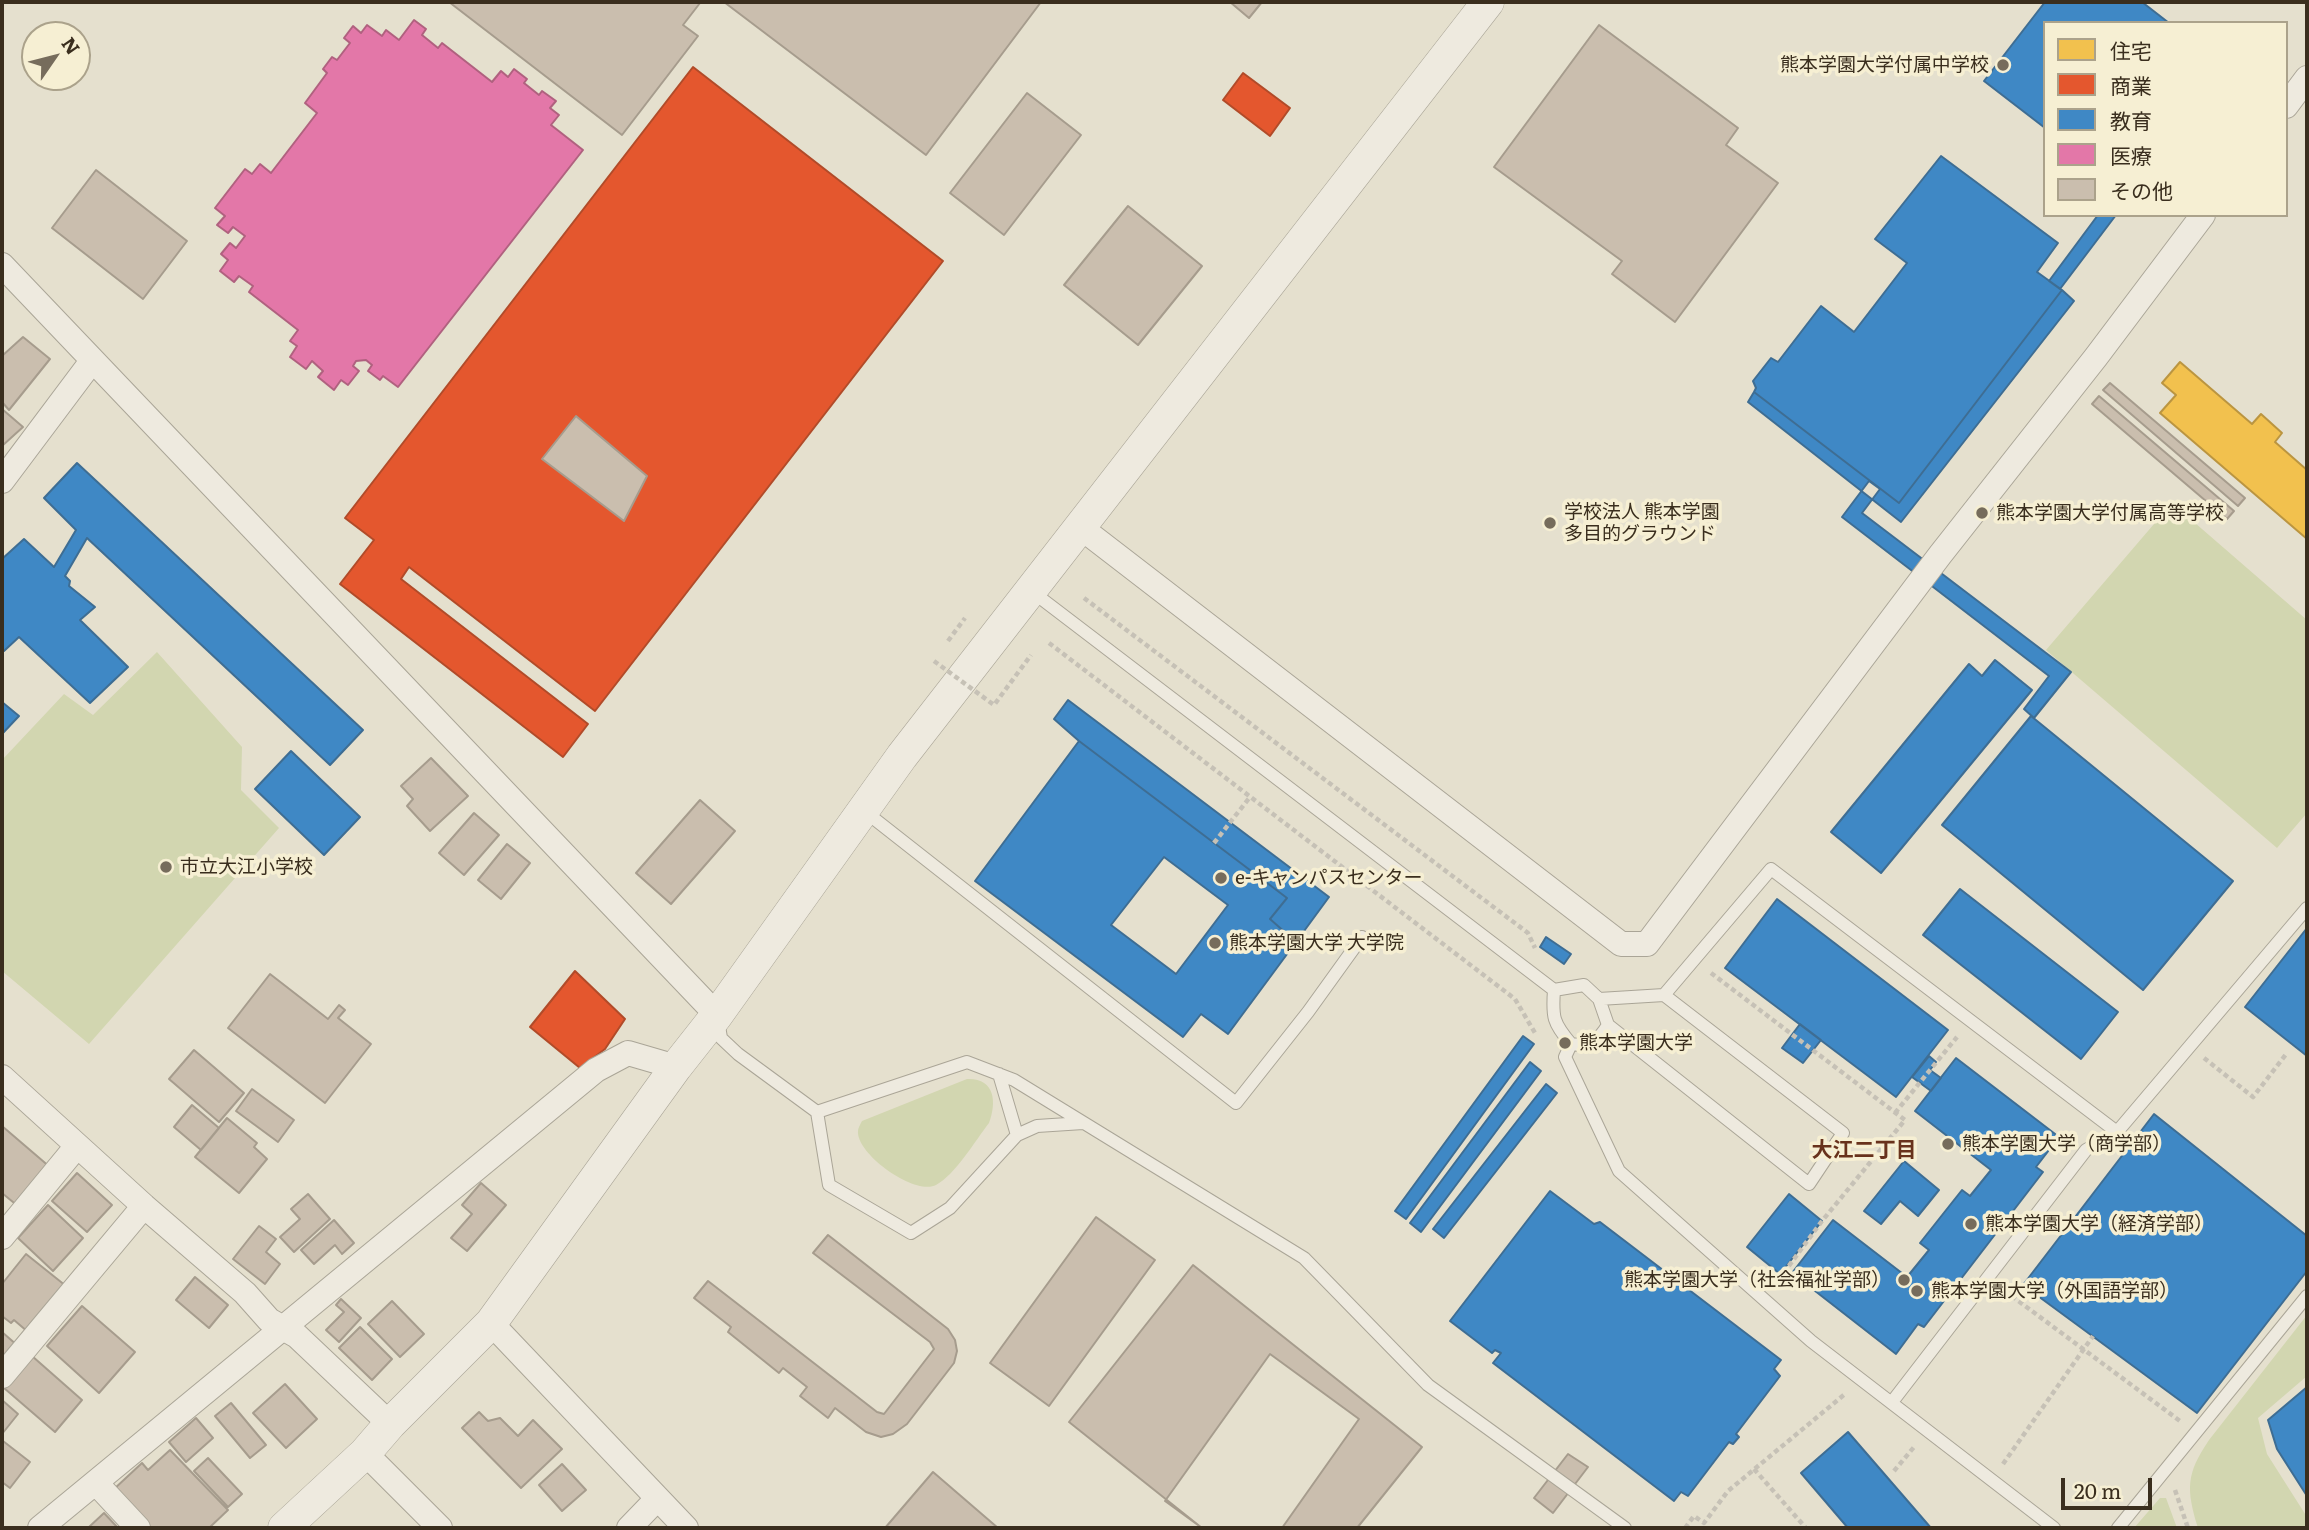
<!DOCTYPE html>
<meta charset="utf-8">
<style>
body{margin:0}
#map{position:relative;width:2309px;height:1530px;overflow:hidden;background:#e5e0ce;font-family:Literata,"Noto Sans JP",serif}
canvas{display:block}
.frame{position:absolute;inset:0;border:4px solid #3a2e1e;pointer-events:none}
.legend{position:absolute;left:2043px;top:21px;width:245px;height:196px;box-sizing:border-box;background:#f6efd3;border:2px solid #aba28b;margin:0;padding:9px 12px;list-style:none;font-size:21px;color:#3a2e1e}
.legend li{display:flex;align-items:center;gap:14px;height:35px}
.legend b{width:35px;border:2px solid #aba28b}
.north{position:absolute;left:21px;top:21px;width:70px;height:70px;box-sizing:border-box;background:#f6efd3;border:2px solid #aba28b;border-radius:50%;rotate:55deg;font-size:19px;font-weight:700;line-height:28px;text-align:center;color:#3a2e1e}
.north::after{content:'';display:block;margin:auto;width:24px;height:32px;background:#766c5c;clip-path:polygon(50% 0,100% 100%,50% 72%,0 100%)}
.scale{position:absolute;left:2061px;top:1478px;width:91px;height:32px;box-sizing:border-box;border:4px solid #3a2e1e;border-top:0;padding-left:9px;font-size:21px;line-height:24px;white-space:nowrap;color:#3a2e1e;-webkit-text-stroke:5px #f6efd3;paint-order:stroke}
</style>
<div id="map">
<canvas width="2309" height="1530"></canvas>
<div class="frame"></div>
<ul class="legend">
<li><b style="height:19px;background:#f2c14e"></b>住宅</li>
<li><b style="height:19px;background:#e4572e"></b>商業</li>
<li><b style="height:19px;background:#3f88c5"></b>教育</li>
<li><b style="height:19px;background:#e377a8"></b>医療</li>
<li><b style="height:19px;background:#cabeae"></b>その他</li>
</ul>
<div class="north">N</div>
<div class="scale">20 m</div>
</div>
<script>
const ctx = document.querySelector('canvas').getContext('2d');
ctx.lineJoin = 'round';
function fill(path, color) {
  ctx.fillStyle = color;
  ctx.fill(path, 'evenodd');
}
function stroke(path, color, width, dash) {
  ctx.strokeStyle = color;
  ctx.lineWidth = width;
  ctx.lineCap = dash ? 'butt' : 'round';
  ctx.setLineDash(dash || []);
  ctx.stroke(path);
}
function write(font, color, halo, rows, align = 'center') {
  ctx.font = font + ' Literata,"Noto Sans JP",serif';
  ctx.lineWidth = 7;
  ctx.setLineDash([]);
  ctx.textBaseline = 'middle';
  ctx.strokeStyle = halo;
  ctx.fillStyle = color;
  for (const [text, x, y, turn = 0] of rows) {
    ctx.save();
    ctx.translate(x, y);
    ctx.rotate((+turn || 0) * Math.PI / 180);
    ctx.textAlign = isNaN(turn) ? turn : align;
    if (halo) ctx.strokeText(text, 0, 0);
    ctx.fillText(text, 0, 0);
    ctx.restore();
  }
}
fill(new Path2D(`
 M 2172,503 L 2307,620 L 2307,813 L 2277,848 L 2046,650 Z
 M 157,652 L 242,747 L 241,790 L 279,828 L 89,1044 L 2,971 L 2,760 L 64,694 L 93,715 Z
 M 967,1079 C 995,1078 997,1102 989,1123 C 975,1141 955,1175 936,1185 C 915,1196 856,1154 858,1131 C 858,1128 860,1125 862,1121 Z
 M 2307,1315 L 2307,1376 L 2258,1418 L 2267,1454 L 2307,1517 L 2307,1528 L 2198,1528 C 2186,1489 2186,1474 2209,1440 Z
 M 2160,1498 L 2166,1498 L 2177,1528 L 2134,1528 Z`), '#d2d6b0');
const homes = new Path2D(`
 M 2180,362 L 2252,424 L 2261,414 L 2282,433 L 2275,442 L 2307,470 L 2307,539 L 2160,413 L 2176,395 L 2162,383 Z`);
fill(homes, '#f2c14e');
stroke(homes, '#bb9540', 2);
const shops = new Path2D(`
 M 693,67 L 943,261 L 595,711 L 409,567 L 401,579 L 588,724 L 563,757 L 340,584 L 374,540 L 345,518 Z
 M 1243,73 L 1290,108 L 1270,136 L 1223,100 Z
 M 575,971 L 625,1019 L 605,1049 L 580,1068 L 530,1027 Z`);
fill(shops, '#e4572e');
stroke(shops, '#b14b29', 2);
const schools = new Path2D(`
 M 2045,2 L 2142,2 L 2169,23 L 2045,23 L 2045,128 L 1984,81 Z
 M 1941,156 L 2058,243 L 2037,272 L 2062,290 L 1899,503 L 1754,392 L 1756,388 L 1753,381 L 1771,358 L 1778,362 L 1821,306 L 1854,332 L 1907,263 L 1875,239 Z
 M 2098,215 L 2116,215 L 2060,289 L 2049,281 Z
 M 2062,290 L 2074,301 L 1901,522 L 1748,402 L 1754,392 L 1899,503 Z
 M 77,463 L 363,730 L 330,765 L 87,538 L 65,576 L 70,581 L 69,586 L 95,607 L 80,620 L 128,667 L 90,703 L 19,637 L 4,651 L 2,648 L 2,559 L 24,539 L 54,567 L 76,530 L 44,498 Z
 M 1869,481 L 1880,489 L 1862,513 L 2071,672 L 2034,718 L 2024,709 L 2049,676 L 1842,517 Z
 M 1995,660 L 2032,690 L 1881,873 L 1831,832 L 1969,664 L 1982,676 Z
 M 1068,700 L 1329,897 L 1296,942 L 1270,919 L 1287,898 L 1079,741 L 1054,719 Z
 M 2,702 L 19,716 L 2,734 Z
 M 2031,716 L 2233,881 L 2143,990 L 1942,825 Z
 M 1079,741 L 1287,898 L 1270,919 L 1296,942 L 1228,1034 L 1201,1014 L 1183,1037 L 975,881 ZM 1164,857 L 1228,905 L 1176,974 L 1111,925 Z
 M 291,751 L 360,817 L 324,855 L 255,789 Z
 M 1960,889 L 2118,1012 L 2081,1059 L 1923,935 Z
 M 1777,899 L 1948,1030 L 1896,1097 L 1725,968 Z
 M 2307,928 L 2307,1056 L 2245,1007 Z
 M 1546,937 L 1571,954 L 1564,964 L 1540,947 Z
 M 1800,1024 L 1821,1040 L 1803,1063 L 1782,1048 Z
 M 1523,1036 L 1534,1044 L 1406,1219 L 1395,1211 Z
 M 1929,1056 L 1936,1062 L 1930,1070 L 1941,1078 L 1931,1091 L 1912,1077 Z
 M 1956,1058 L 2059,1137 L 2036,1167 L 2043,1172 L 1924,1327 L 1918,1324 L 1896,1354 L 1792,1273 L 1833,1220 L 1907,1277 L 1929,1250 L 1920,1243 L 1962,1190 L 1970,1196 L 1991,1170 L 1915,1111 Z
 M 1530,1062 L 1541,1071 L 1421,1232 L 1410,1223 Z
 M 1546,1084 L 1557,1093 L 1444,1238 L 1433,1229 Z
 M 2154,1114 L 2307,1236 L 2307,1271 L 2197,1413 L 2023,1285 Z
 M 1904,1161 L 1939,1190 L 1918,1216 L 1900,1201 L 1881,1224 L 1864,1211 Z
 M 1550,1191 L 1594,1224 L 1600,1222 L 1781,1360 L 1774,1369 L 1780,1376 L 1736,1434 L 1739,1437 L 1733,1444 L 1729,1442 L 1688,1496 L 1681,1492 L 1674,1501 L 1493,1363 L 1501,1353 L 1495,1350 L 1492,1353 L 1450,1321 Z
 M 1789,1194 L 1822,1221 L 1780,1274 L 1747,1247 Z
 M 2307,1387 L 2307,1496 L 2277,1449 L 2268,1420 Z
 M 1848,1432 L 1931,1528 L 1848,1528 L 1801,1473 Z`);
fill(schools, '#3f88c5');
stroke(schools, '#3e6d93', 2);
const health = new Path2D(`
 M 414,20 L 426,29 L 422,35 L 438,48 L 442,43 L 492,82 L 501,71 L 508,77 L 514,69 L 527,79 L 524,83 L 539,95 L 542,91 L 556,101 L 550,108 L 559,115 L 551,125 L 583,150 L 398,387 L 383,376 L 380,380 L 368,371 L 372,365 L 366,360 L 356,361 L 353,366 L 359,371 L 348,385 L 341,380 L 334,390 L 318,377 L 323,371 L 312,361 L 306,369 L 290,357 L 297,346 L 290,341 L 298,330 L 249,292 L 253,286 L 239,276 L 234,282 L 220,271 L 228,260 L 221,254 L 230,243 L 236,248 L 245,236 L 233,227 L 228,233 L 217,225 L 225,216 L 215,208 L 245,169 L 252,174 L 260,164 L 271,173 L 317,113 L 305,103 L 327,73 L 323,69 L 332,57 L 337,60 L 350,43 L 344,38 L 353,26 L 361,33 L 367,25 L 382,36 L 386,30 L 399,40 Z`);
fill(health, '#e377a8');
stroke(health, '#b0617f', 2);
const building = new Path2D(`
 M 449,2 L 699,2 L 700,3 L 683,25 L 698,36 L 622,135 Z
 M 724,2 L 1041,2 L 926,155 Z
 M 1230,2 L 1262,2 L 1249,18 Z
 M 1599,25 L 1738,128 L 1726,145 L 1778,183 L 1675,322 L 1612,274 L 1622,261 L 1494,167 Z
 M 1027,93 L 1081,135 L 1004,235 L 950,193 Z
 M 96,170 L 187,241 L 143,299 L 52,228 Z
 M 1128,206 L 1202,266 L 1138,345 L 1064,285 Z
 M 23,337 L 50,359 L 9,410 L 2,402 L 2,356 Z
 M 2110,383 L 2245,498 L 2238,506 L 2103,390 Z
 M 2099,396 L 2234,511 L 2227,519 L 2092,404 Z
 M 2,409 L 23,427 L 2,446 Z
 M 576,416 L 647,476 L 624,521 L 542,459 Z
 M 431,758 L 468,796 L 430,831 L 407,806 L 413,799 L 401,786 Z
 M 700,800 L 735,831 L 671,904 L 636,873 Z
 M 474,813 L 499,835 L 464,875 L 439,853 Z
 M 507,844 L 530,863 L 501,899 L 478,880 Z
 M 270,974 L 328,1019 L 339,1005 L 345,1010 L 338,1018 L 371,1044 L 325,1103 L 228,1028 Z
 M 194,1050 L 244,1093 L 219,1122 L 169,1079 Z
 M 252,1089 L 294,1120 L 278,1142 L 236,1111 Z
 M 192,1105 L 219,1128 L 201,1150 L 174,1127 Z
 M 227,1118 L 257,1143 L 254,1147 L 267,1159 L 239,1193 L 195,1157 Z
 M 2,1126 L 51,1168 L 19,1207 L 2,1193 Z
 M 77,1173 L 112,1205 L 87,1232 L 52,1201 Z
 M 481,1183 L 506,1205 L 467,1251 L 451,1238 L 472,1214 L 462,1205 Z
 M 308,1194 L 330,1219 L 294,1252 L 280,1237 L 300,1219 L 291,1209 Z
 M 48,1205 L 83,1238 L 53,1271 L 18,1238 Z
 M 1096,1217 L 1155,1260 L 1049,1406 L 990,1363 Z
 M 334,1220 L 354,1243 L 342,1254 L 335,1245 L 314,1264 L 301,1250 Z
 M 259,1226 L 276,1239 L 266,1252 L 280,1264 L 265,1284 L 233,1259 Z
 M 828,1235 L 948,1329 L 955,1340 L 957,1351 L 954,1363 L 907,1424 L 893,1434 L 881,1437 L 866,1432 L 835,1408 L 828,1418 L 800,1396 L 807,1387 L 783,1368 L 779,1373 L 728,1332 L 731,1327 L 694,1298 L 708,1281 L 877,1412 L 884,1414 L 934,1349 L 930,1342 L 813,1253 Z
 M 26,1254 L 66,1286 L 28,1332 L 14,1320 L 11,1323 L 2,1316 L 2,1284 Z
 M 1193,1265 L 1422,1447 L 1357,1528 L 1202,1528 L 1069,1422 Z
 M 195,1277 L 228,1305 L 209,1328 L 176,1300 Z
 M 341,1299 L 361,1318 L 339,1342 L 326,1330 L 344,1312 L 336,1305 Z
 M 392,1301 L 424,1334 L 400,1357 L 368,1324 Z
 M 82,1306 L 135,1352 L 99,1393 L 47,1346 Z
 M 360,1327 L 392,1359 L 372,1380 L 339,1348 Z
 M 2,1332 L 18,1346 L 2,1366 Z
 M 1270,1354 L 1359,1419 L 1282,1528 L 1202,1528 L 1165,1501 Z
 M 32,1356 L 82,1400 L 55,1432 L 4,1388 Z
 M 285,1384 L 317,1419 L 286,1448 L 253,1413 Z
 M 2,1400 L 18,1414 L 2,1434 Z
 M 231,1403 L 266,1445 L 250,1458 L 215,1416 Z
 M 479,1412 L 488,1421 L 500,1418 L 518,1436 L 533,1420 L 562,1449 L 521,1488 L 462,1428 Z
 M 196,1418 L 213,1438 L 186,1462 L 169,1442 Z
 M 3,1441 L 30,1462 L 10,1488 L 2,1482 Z
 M 170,1450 L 228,1510 L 209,1528 L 149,1528 L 113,1490 L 142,1463 L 148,1470 Z
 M 1568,1454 L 1588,1467 L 1553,1513 L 1534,1498 Z
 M 208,1458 L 242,1494 L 228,1507 L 194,1471 Z
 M 562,1464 L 586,1490 L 562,1511 L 539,1485 Z
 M 933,1472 L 998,1528 L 885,1528 Z
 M 104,1513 L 118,1528 L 90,1528 L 89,1527 Z`);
fill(building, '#cabeae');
stroke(building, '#a69c8d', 2);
const service = new Path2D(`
 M 1030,590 L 1554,990 L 1584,985 L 1599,999 L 1664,995 L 1843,1133 L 1809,1184 L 1608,1025 C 1598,1041 1591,1047 1571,1044 L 1565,1057 L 1619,1171 L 1811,1341 L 2054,1528
 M 863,810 L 1236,1103 L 1308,1012 L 1362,937
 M 1554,990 C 1552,1017 1553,1023 1571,1044
 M 1664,995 L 1771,869 L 2117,1132
 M 1599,999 L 1608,1025
 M 718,1020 L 721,1038 L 738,1054 L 817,1112 L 829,1185 L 911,1233 L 950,1208 L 1017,1135 L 1037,1126 L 1083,1123
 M 999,1074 L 1017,1135
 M 817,1112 L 967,1062 L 1014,1080 L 1304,1258 L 1428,1385 L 1625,1528
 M 1892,1402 L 2086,1150 L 2117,1132 L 2307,908
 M 2118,1528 L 2307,1296`);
const minor = new Path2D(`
 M 2286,106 L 2307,78
 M 2,265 L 717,1015
 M 2,481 L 92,361
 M 1080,527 L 1621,944 L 1647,944 L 1940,555 L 2096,357 L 2203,215
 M 2,1077 L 144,1206 L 245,1293 L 269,1320 L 297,1336 L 390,1424
 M 2,1237 L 77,1146
 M 491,1323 L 686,1528
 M 2,1376 L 144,1206
 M 365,1453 L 440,1528
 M 96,1483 L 138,1528
 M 40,1528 L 596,1070 L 628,1053 L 676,1067
 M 629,1528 L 657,1499`);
const tertiary = new Path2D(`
 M 284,1528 L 365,1453 L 390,1424 L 491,1323 L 676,1067 L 717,1015 L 902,756 L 1488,2`);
stroke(service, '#aaa597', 14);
stroke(minor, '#aaa597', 26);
stroke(tertiary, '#aaa597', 33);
stroke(new Path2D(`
 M 1084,598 L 1528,933 L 1535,948
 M 948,641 L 965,618
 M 1049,643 L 1515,999 L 1535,1033
 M 1214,843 L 1250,797
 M 1711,973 L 1905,1120 L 1822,1221 L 1777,1282
 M 2204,1058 L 2253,1097 L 2287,1053
 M 1895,1113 L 1957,1037
 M 2005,1291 L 2180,1421
 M 2003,1464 L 2093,1336
 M 1754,1469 L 1806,1528
 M 1894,1471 L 1914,1447
 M 2175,1490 L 2188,1528
 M 1685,1528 L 1694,1516 L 1704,1523 L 1728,1491 L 1845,1394`), '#c6c1b6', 4.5, [5, 3.5]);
stroke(service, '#eeeadf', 12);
stroke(minor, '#eeeadf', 24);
stroke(tertiary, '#eeeadf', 32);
stroke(new Path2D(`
 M 934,661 L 994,705 L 1031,655`), '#c6c1b6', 4.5, [5, 3.5]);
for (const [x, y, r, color] of [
 [2003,65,7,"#766c5c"],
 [1982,513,7,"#766c5c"],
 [1550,523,7,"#766c5c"],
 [166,867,7,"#766c5c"],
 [1221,878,7,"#766c5c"],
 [1215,943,7,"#766c5c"],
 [1565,1043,7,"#766c5c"],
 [1948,1144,7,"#766c5c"],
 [1971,1224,7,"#766c5c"],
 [1904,1280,7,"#766c5c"],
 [1917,1291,7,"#766c5c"]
]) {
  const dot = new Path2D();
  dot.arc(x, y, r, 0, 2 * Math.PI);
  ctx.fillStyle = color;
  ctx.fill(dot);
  stroke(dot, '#f6efd3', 2.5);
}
write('19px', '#3a2e1e', '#f6efd3', [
 ["熊本学園大学付属中学校",1989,65,"right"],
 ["学校法人 熊本学園",1564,512],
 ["多目的グラウンド",1564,534],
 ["熊本学園大学付属高等学校",1996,513],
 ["市立大江小学校",180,867],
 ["e-キャンパスセンター",1235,878],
 ["熊本学園大学 大学院",1229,943],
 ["熊本学園大学",1579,1043],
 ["熊本学園大学（商学部）",1962,1144],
 ["熊本学園大学（経済学部）",1985,1224],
 ["熊本学園大学（社会福祉学部）",1890,1280,"right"],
 ["熊本学園大学（外国語学部）",1931,1291]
], 'left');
write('bold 21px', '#68321c', '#f6efd3', [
 ["大江二丁目",1864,1151]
]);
</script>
